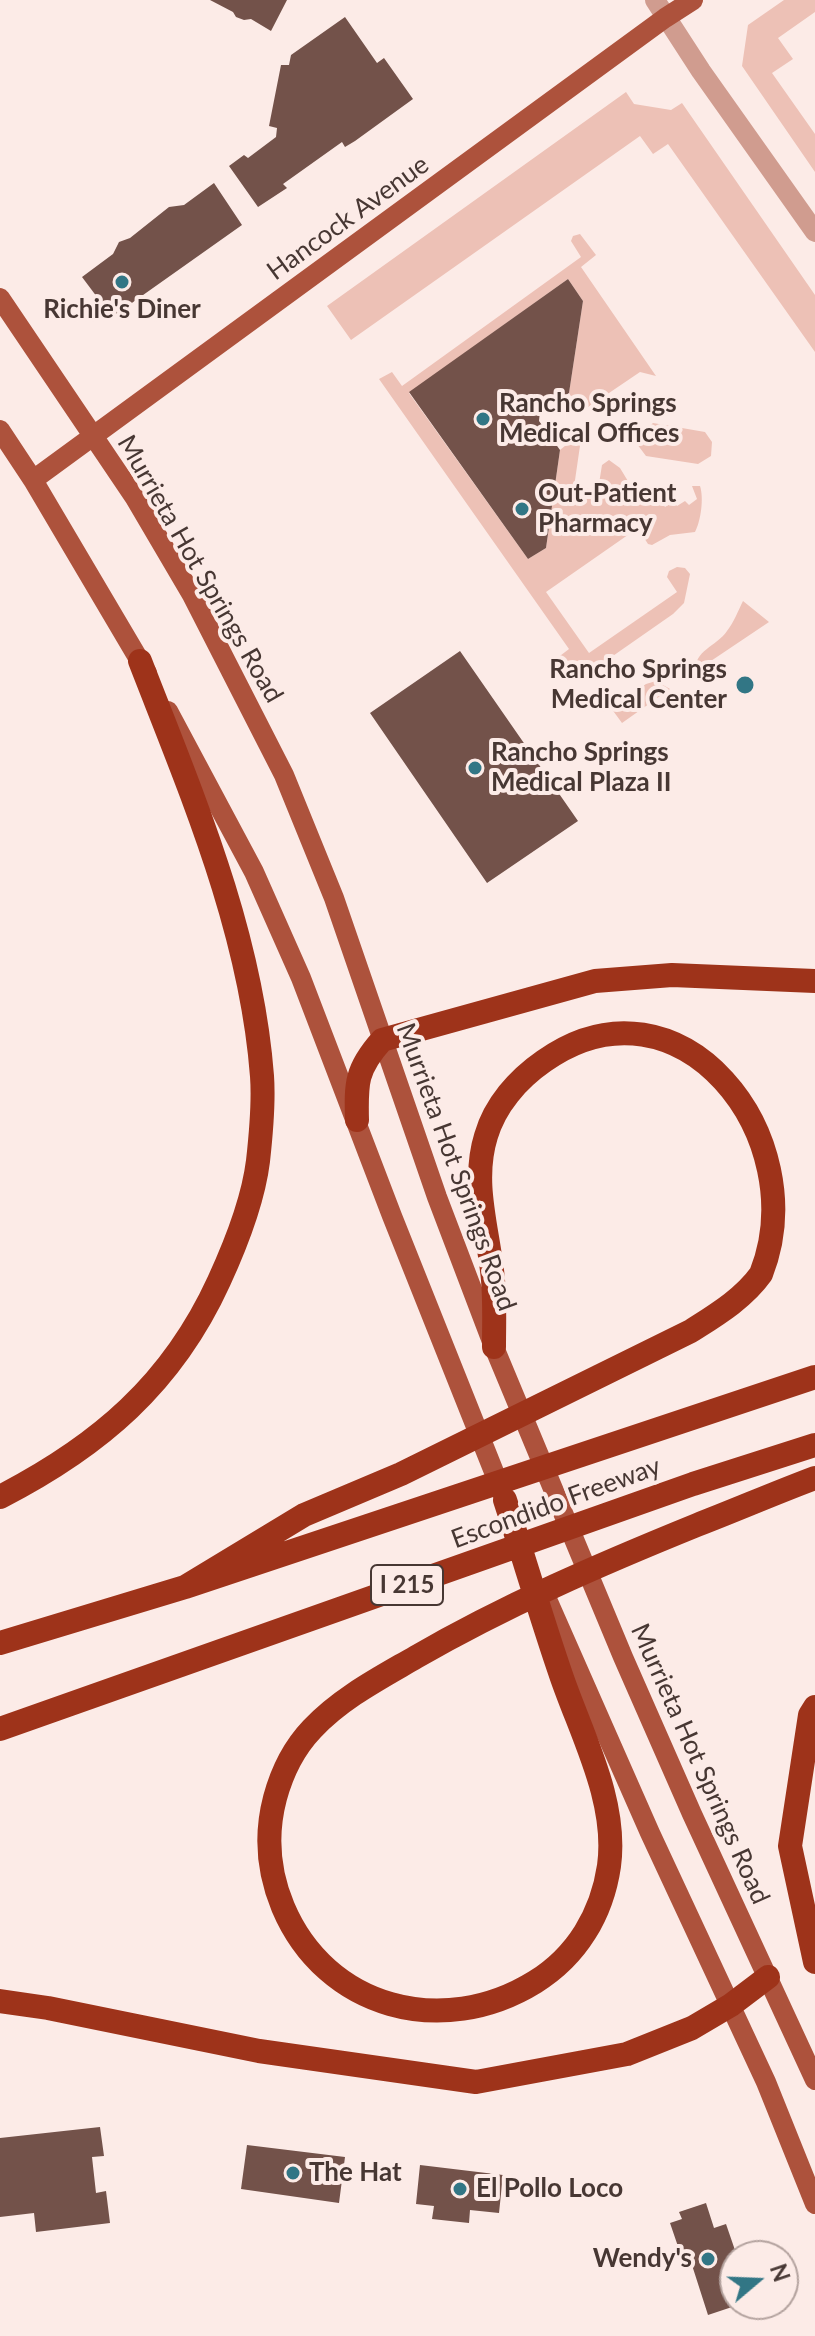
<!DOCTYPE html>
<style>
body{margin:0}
#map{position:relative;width:815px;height:2336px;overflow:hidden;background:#fcebe7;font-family:Lato,sans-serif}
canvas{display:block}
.north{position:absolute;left:719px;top:2240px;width:80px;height:80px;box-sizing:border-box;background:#fcebe7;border:2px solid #b4a39f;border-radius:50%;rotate:71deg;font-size:22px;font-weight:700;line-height:32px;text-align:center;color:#473733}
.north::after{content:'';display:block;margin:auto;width:28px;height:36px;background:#327685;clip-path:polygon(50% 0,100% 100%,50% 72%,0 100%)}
</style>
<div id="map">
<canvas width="815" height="2336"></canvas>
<div class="north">N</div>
</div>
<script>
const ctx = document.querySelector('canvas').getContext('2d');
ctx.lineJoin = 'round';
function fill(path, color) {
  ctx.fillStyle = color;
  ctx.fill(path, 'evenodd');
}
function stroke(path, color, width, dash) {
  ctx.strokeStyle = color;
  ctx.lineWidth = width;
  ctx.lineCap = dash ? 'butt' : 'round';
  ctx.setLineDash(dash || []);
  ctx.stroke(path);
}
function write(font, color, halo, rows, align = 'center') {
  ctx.font = font + ' Lato,sans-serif';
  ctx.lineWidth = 8;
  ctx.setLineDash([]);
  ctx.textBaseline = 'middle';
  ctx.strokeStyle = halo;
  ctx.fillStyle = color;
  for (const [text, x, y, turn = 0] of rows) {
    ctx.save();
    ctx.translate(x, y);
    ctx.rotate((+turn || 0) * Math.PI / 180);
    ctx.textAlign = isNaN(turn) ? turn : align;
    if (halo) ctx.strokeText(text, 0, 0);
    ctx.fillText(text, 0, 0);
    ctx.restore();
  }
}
fill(new Path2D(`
 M 784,0 L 815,0 L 815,12 L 778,38 L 793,59 L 772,73 L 815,134 L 815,172 L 742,66 L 748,25 Z
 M 626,92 L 634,104 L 671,110 L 682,103 L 815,295 L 815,352 L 668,144 L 653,154 L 640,136 L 351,340 L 327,306 Z
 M 580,234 L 596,255 L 581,267 L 656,376 L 640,372 L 581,412 L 569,393 L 583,301 L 568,279 L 409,393 L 528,559 L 546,548 L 560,450 L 582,432 L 574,487 L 598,490 L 602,465 L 609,460 L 620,468 L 637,496 L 645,492 L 654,505 L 661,501 L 665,507 L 674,501 L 677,506 L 685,501 L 689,505 L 697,499 L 692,486 L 700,486 C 704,498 701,521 695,532 L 670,535 L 652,545 L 648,544 L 639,530 L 635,530 L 546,592 L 589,653 L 677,592 L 667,577 L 669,571 L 677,567 L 685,568 L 690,574 L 684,603 L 673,614 L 587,674 L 570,681 L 564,679 L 552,662 L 569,649 L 379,379 L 392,372 L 402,386 L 581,257 L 571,241 L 573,236 Z
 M 653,423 L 705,432 L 712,442 L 711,456 L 698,464 L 646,456 L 637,444 L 644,439 L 641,434 Z
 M 743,601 L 769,622 L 696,671 C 693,651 717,646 727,631 C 734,622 738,611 743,601 Z
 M 656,681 L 670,689 L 622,723 L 611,708 L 646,684 Z`), '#edc1b6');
fill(new Path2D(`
 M 210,0 L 287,0 L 271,31 L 251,19 L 244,20 L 236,17 L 233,12 Z
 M 345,17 L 377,63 L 384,58 L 413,99 L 355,141 L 345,147 L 342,142 L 283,184 L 287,188 L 258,207 L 229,166 L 244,155 L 248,158 L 276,137 L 277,128 L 269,126 L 281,65 L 289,65 L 291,55 Z
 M 214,183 L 242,225 L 112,317 L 82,277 L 113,254 L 119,242 L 130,238 L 169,207 L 184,205 Z
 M 568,279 L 583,301 L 569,393 L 540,411 L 539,421 L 560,450 L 546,548 L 528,559 L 409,392 Z
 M 460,651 L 578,821 L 487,883 L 370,713 Z
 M 100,2127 L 104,2156 L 92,2157 L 96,2193 L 106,2191 L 110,2223 L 36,2232 L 34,2213 L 0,2217 L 0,2138 Z
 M 247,2145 L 345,2157 L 339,2203 L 241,2189 Z
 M 420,2165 L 503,2175 L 499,2213 L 470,2210 L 469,2223 L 432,2219 L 434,2206 L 416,2204 Z
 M 706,2203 L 714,2228 L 726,2224 L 737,2256 L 735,2306 L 708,2315 L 691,2262 L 684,2264 L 670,2223 L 682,2219 L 679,2212 Z`), '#73524a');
stroke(new Path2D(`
 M 655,0 L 701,71 L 815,232`), '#d09c8f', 20);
stroke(new Path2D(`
 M 0,298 L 135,498 L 192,595 L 284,775 L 334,898 L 437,1197 L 494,1347 L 623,1657 L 692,1814 L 815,2080
 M 0,430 L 33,480 L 147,673
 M 33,480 L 665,18 L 693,0
 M 168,711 L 254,872 L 301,978 L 392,1216 L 504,1497
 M 546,1597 L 650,1833 L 766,2082 L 815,2204`), '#ad523c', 20);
stroke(new Path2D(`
 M 357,1120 C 356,1083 356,1069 382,1040 L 595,981 L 672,975 L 815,981
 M 0,1497 C 99,1446 172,1384 219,1281 C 236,1244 253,1202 258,1161 C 261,1134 264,1103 262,1076 C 251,931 192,795 140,661
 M 505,1500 C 524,1558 541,1617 561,1675 C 581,1734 618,1801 609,1866 C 602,1914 577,1956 535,1982 C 443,2039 326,2009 283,1907 C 268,1871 265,1836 275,1798 C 282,1772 293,1749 312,1729 C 341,1698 380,1678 416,1657 C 506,1605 601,1564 697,1525 C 736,1510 775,1493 815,1478
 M 185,1587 L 304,1515 L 401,1474 L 691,1331 C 716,1315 743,1299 761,1274 C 815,1138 680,965 544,1061 C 518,1079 495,1105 486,1136 C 471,1184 489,1232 493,1280 C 495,1302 494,1325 494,1347
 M 0,1643 L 185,1587 L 815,1377
 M 815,1707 L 810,1715 L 790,1846 L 815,1962
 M 0,1729 L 693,1484 L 815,1445
 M 0,2001 L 48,2008 L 259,2051 L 476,2082 L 627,2054 L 692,2028 L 731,2005 L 768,1977`), '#9e331a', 24);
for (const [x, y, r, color] of [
 [122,282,8,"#327685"],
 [483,419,8,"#327685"],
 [522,509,8,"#327685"],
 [745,685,10,"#327685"],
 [475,768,8,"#327685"],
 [293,2173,8,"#327685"],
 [460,2189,8,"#327685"],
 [708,2259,8,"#327685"]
]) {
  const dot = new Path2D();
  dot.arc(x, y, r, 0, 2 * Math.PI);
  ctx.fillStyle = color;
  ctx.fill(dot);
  stroke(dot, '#fcebe7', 3);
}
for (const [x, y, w] of [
 [407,1585,72]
]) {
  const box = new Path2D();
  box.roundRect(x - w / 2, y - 20, w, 40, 6);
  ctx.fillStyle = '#fcebe7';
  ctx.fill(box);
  stroke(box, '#473733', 2);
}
write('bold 24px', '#473733', null, [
 ["I 215",407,1585]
]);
write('26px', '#473733', '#fcebe7', [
 ["Hancock Avenue",348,218,-36],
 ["Murrieta Hot Springs Road",200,569,60],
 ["Murrieta Hot Springs Road",456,1167,70],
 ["Escondido Freeway",556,1503,-20],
 ["Murrieta Hot Springs Road",700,1764,66]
]);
write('bold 26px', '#473733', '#fcebe7', [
 ["Richie's Diner",122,310,"center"],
 ["Rancho Springs",499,404],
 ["Medical Offices",499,434],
 ["Out-Patient",538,494],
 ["Pharmacy",538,524],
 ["Rancho Springs",727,670,"right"],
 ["Medical Center",727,700,"right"],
 ["Rancho Springs",491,753],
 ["Medical Plaza II",491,783],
 ["The Hat",309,2173],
 ["El Pollo Loco",476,2189],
 ["Wendy's",692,2259,"right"]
], 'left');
</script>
